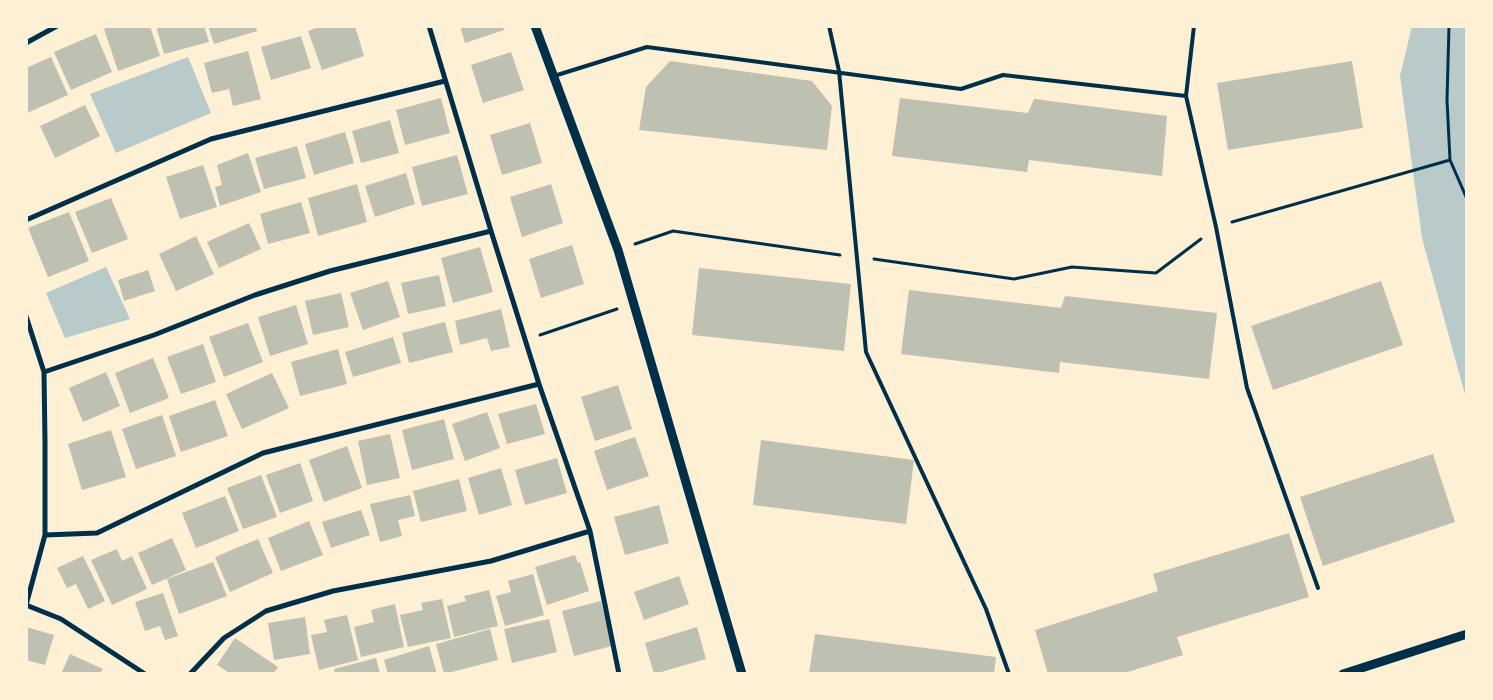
<!DOCTYPE html>
<style>
body{margin:0}
#map{position:relative;width:1493px;height:700px;overflow:hidden;background:#fdf0d5;font-family:"Varela Round",sans-serif}
canvas{display:block}
.frame{position:absolute;inset:0;border:28px solid #fdf0d5;pointer-events:none}
</style>
<div id="map">
<canvas width="1493" height="700"></canvas>
<div class="frame"></div>
</div>
<script>
const ctx = document.querySelector('canvas').getContext('2d');
ctx.lineJoin = 'round';
function fill(path, color) {
  ctx.fillStyle = color;
  ctx.fill(path, 'evenodd');
}
function stroke(path, color, width, dash) {
  ctx.strokeStyle = color;
  ctx.lineWidth = width;
  ctx.lineCap = dash ? 'butt' : 'round';
  ctx.setLineDash(dash || []);
  ctx.stroke(path);
}
fill(new Path2D(`
 M 1412,26 L 1467,26 L 1467,402 L 1422,238 L 1400,76 Z
 M 188,57 L 211,113 L 116,153 L 90,94 Z
 M 106,267 L 130,319 L 65,338 L 46,293 Z`), '#b9caca');
fill(new Path2D(`
 M 113,26 L 150,26 L 160,56 L 118,71 L 104,29 Z
 M 156,26 L 204,26 L 209,42 L 164,54 Z
 M 208,26 L 256,26 L 257,31 L 214,44 Z
 M 322,26 L 355,26 L 364,56 L 322,70 L 308,31 Z
 M 460,26 L 503,26 L 504,30 L 465,43 Z
 M 96,34 L 112,72 L 71,90 L 54,52 Z
 M 301,36 L 311,68 L 271,80 L 261,47 Z
 M 248,51 L 261,99 L 233,106 L 229,89 L 212,93 L 204,63 Z
 M 511,52 L 524,90 L 483,103 L 471,65 Z
 M 51,57 L 68,95 L 27,113 L 26,68 Z
 M 670,61 L 812,81 L 832,106 L 827,150 L 639,130 L 646,87 Z
 M 1352,61 L 1363,128 L 1228,150 L 1217,83 Z
 M 441,98 L 450,133 L 405,145 L 396,110 Z
 M 900,98 L 1028,113 L 1034,99 L 1167,116 L 1162,176 L 1029,160 L 1027,172 L 892,156 Z
 M 85,105 L 100,136 L 55,158 L 40,126 Z
 M 390,120 L 399,153 L 361,163 L 352,131 Z
 M 530,123 L 542,163 L 502,175 L 490,135 Z
 M 345,132 L 354,163 L 314,175 L 305,144 Z
 M 297,146 L 306,178 L 264,189 L 255,158 Z
 M 248,153 L 261,192 L 220,206 L 215,187 L 222,185 L 217,165 Z
 M 457,155 L 468,194 L 422,206 L 412,167 Z
 M 203,165 L 217,207 L 180,219 L 166,177 Z
 M 406,173 L 415,204 L 375,217 L 365,186 Z
 M 357,184 L 367,222 L 318,236 L 308,198 Z
 M 551,184 L 563,223 L 522,237 L 510,197 Z
 M 111,198 L 128,239 L 92,253 L 75,212 Z
 M 301,202 L 310,233 L 268,244 L 260,214 Z
 M 69,212 L 89,261 L 48,277 L 28,228 Z
 M 249,223 L 261,249 L 219,268 L 207,242 Z
 M 196,236 L 214,274 L 176,291 L 159,254 Z
 M 572,245 L 584,284 L 541,298 L 529,259 Z
 M 480,247 L 493,292 L 453,303 L 441,258 Z
 M 699,268 L 851,284 L 844,351 L 692,335 Z
 M 148,270 L 155,291 L 124,301 L 118,280 Z
 M 439,275 L 446,306 L 408,314 L 401,283 Z
 M 388,281 L 400,317 L 363,330 L 350,293 Z
 M 1381,281 L 1403,345 L 1273,390 L 1251,326 Z
 M 909,290 L 1061,308 L 1065,296 L 1217,313 L 1209,379 L 1060,362 L 1059,373 L 901,354 Z
 M 341,293 L 349,327 L 313,335 L 305,301 Z
 M 296,305 L 308,344 L 270,356 L 258,317 Z
 M 501,309 L 510,347 L 491,351 L 487,338 L 460,345 L 455,321 Z
 M 445,322 L 453,352 L 409,363 L 402,333 Z
 M 248,323 L 263,362 L 224,377 L 209,337 Z
 M 393,337 L 401,363 L 353,377 L 345,352 Z
 M 203,344 L 216,382 L 181,394 L 167,357 Z
 M 338,349 L 347,384 L 300,396 L 291,362 Z
 M 153,358 L 169,398 L 130,413 L 115,373 Z
 M 106,372 L 120,406 L 83,422 L 69,388 Z
 M 272,373 L 289,408 L 242,429 L 226,394 Z
 M 618,385 L 632,429 L 595,441 L 581,397 Z
 M 215,400 L 228,436 L 181,452 L 169,416 Z
 M 536,404 L 545,434 L 507,444 L 498,414 Z
 M 487,412 L 500,448 L 465,461 L 452,424 Z
 M 162,415 L 176,456 L 136,469 L 122,429 Z
 M 444,419 L 454,459 L 412,470 L 402,430 Z
 M 111,430 L 126,477 L 82,490 L 68,444 Z
 M 390,434 L 400,478 L 367,485 L 358,441 Z
 M 635,437 L 649,476 L 607,490 L 594,451 Z
 M 761,440 L 914,460 L 906,524 L 753,505 Z
 M 347,446 L 362,488 L 324,502 L 309,460 Z
 M 1433,454 L 1455,522 L 1323,566 L 1300,497 Z
 M 557,458 L 567,493 L 525,505 L 515,470 Z
 M 300,463 L 313,501 L 280,513 L 266,475 Z
 M 501,468 L 512,505 L 479,515 L 468,478 Z
 M 261,475 L 277,517 L 243,529 L 227,488 Z
 M 459,479 L 467,511 L 421,522 L 413,491 Z
 M 410,495 L 415,516 L 398,520 L 402,536 L 380,542 L 370,504 Z
 M 225,496 L 239,531 L 196,548 L 182,513 Z
 M 659,505 L 669,543 L 625,555 L 614,517 Z
 M 361,510 L 370,535 L 331,548 L 322,522 Z
 M 309,521 L 323,555 L 281,571 L 268,538 Z
 M 1289,533 L 1309,597 L 1177,637 L 1183,655 L 1121,674 L 1048,674 L 1035,630 L 1158,591 L 1153,574 Z
 M 172,538 L 186,570 L 152,585 L 138,553 Z
 M 258,539 L 273,573 L 230,592 L 215,557 Z
 M 117,549 L 122,561 L 132,556 L 147,589 L 112,605 L 91,560 Z
 M 575,555 L 578,563 L 580,562 L 589,591 L 547,605 L 535,567 Z
 M 83,556 L 105,601 L 88,609 L 76,584 L 67,588 L 57,568 Z
 M 213,562 L 227,596 L 179,614 L 167,579 Z
 M 533,574 L 544,615 L 505,626 L 496,596 L 511,592 L 508,581 Z
 M 679,576 L 689,604 L 644,620 L 634,592 Z
 M 489,590 L 498,626 L 454,637 L 447,606 L 466,601 L 464,596 Z
 M 163,593 L 178,636 L 165,640 L 160,626 L 145,631 L 135,602 Z
 M 442,599 L 451,638 L 408,647 L 400,615 L 423,610 L 421,603 Z
 M 601,601 L 612,646 L 574,656 L 562,611 Z
 M 395,604 L 404,647 L 361,657 L 354,627 L 374,622 L 371,610 Z
 M 347,615 L 358,660 L 319,670 L 311,635 L 327,632 L 324,620 Z
 M 305,617 L 310,654 L 274,660 L 268,623 Z
 M 549,619 L 557,652 L 512,663 L 504,629 Z
 M 26,627 L 54,635 L 45,665 L 26,660 Z
 M 697,627 L 706,659 L 654,674 L 645,643 Z
 M 490,629 L 498,660 L 444,674 L 436,644 Z
 M 815,634 L 996,657 L 994,674 L 809,674 Z
 M 235,638 L 278,667 L 273,674 L 231,674 L 217,665 Z
 M 429,646 L 437,674 L 388,674 L 384,660 Z
 M 70,654 L 103,669 L 100,674 L 61,674 Z
 M 376,658 L 380,674 L 335,674 L 334,669 Z`), '#bec0b2');
stroke(new Path2D(`
 M 1449,26 L 1447,100 L 1450,160 L 1467,199
 M 1232,222 L 1450,160
 M 635,244 L 673,231 L 840,255
 M 874,259 L 1014,279 L 1072,267 L 1156,273 L 1201,239
 M 540,335 L 617,309`), '#003049', 3);
stroke(new Path2D(`
 M 829,26 L 839,71 L 866,352 L 986,609 L 1009,674
 M 1194,26 L 1186,96 L 1216,227 L 1247,388 L 1318,588
 M 554,76 L 647,47 L 961,89 L 1003,75 L 1186,96`), '#003049', 4);
stroke(new Path2D(`
 M 26,43 L 57,26
 M 26,220 L 211,139 L 445,81
 M 26,316 L 44,372 L 45,442 L 45,535 L 26,605 L 61,619 L 145,674
 M 44,372 L 154,335 L 255,295 L 330,271 L 491,231 L 429,26
 M 539,384 L 590,531 L 619,674
 M 45,535 L 97,533 L 263,453 L 539,384 L 491,231
 M 190,674 L 224,638 L 266,611 L 333,591 L 491,561 L 590,531`), '#003049', 5);
stroke(new Path2D(`
 M 535,26 L 618,250 L 742,674
 M 1343,674 L 1467,634`), '#003049', 9);
</script>
